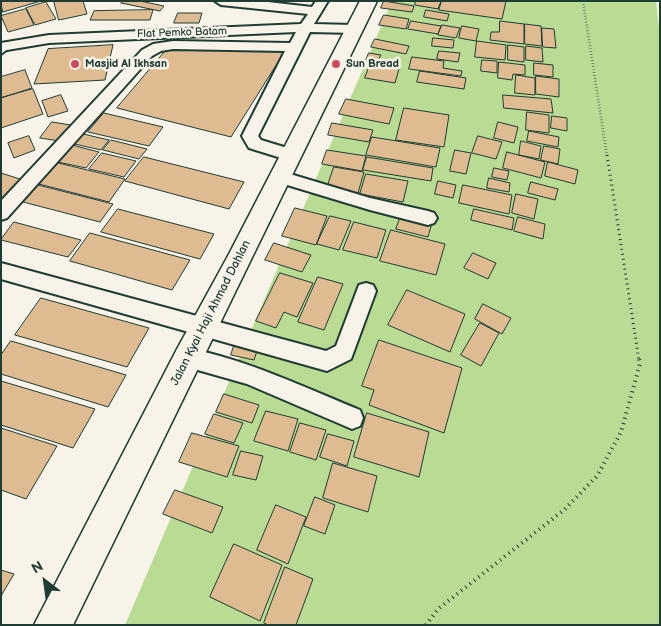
<!DOCTYPE html>
<style>
body{margin:0}
#map{position:relative;width:661px;height:626px;overflow:hidden;background:#f7f3e8;font-family:"Balsamiq Sans",sans-serif}
canvas{display:block}
.frame{position:absolute;inset:0;border:2px solid #1f3d34;pointer-events:none}
.north{position:absolute;left:20px;top:556px;width:50px;height:50px;-webkit-text-stroke:4px #f7f3e8;paint-order:stroke;rotate:330deg;font-size:14px;font-weight:700;line-height:20px;text-align:center;color:#1f3d34}
.north::after{content:'';display:block;margin:auto;width:18px;height:22px;background:#1f3d34;clip-path:polygon(50% 0,100% 100%,50% 72%,0 100%)}
</style>
<div id="map">
<canvas width="661" height="626"></canvas>
<div class="frame"></div>
<div class="north">N</div>
</div>
<script>
const ctx = document.querySelector('canvas').getContext('2d');
ctx.lineJoin = 'round';
function fill(path, color) {
  ctx.fillStyle = color;
  ctx.fill(path, 'evenodd');
}
function stroke(path, color, width, dash) {
  ctx.strokeStyle = color;
  ctx.lineWidth = width;
  ctx.lineCap = dash ? 'butt' : 'round';
  ctx.setLineDash(dash || []);
  ctx.stroke(path);
}
function write(font, color, halo, rows, align = 'center') {
  ctx.font = font + ' "Balsamiq Sans",sans-serif';
  ctx.lineWidth = 5;
  ctx.setLineDash([]);
  ctx.textBaseline = 'middle';
  ctx.strokeStyle = halo;
  ctx.fillStyle = color;
  for (const [text, x, y, turn = 0] of rows) {
    ctx.save();
    ctx.translate(x, y);
    ctx.rotate((+turn || 0) * Math.PI / 180);
    ctx.textAlign = isNaN(turn) ? turn : align;
    if (halo) ctx.strokeText(text, 0, 0);
    ctx.fillText(text, 0, 0);
    ctx.restore();
  }
}
fill(new Path2D(`
 M 392,1 L 656,1 L 660,37 L 660,625 L 125,625 Z`), '#b9db94');
const building = new Path2D(`
 M 1,1 L 41,1 L 3,12 Z
 M 54,1 L 83,1 L 87,14 L 59,20 Z
 M 123,1 L 140,1 L 164,6 L 160,11 L 121,3 Z
 M 384,1 L 414,6 L 412,12 L 381,8 Z
 M 416,1 L 441,1 L 438,9 L 415,5 Z
 M 442,1 L 506,1 L 502,19 L 439,10 Z
 M 46,2 L 56,19 L 35,25 L 26,8 Z
 M 26,9 L 34,25 L 8,32 L 1,16 Z
 M 153,10 L 150,20 L 90,20 L 94,11 Z
 M 426,10 L 449,14 L 447,21 L 424,17 Z
 M 178,13 L 202,13 L 199,23 L 174,23 Z
 M 384,15 L 409,19 L 406,29 L 379,25 Z
 M 411,21 L 441,26 L 438,34 L 408,29 Z
 M 500,21 L 524,24 L 524,44 L 490,40 L 491,32 L 499,32 Z
 M 525,24 L 541,26 L 542,46 L 525,44 Z
 M 442,25 L 460,28 L 456,38 L 438,35 Z
 M 462,26 L 479,29 L 476,41 L 459,38 Z
 M 542,28 L 554,29 L 556,48 L 543,47 Z
 M 433,38 L 454,40 L 453,48 L 432,46 Z
 M 375,39 L 409,46 L 406,54 L 371,47 Z
 M 477,41 L 506,45 L 505,60 L 475,57 Z
 M 113,45 L 105,80 L 34,84 L 48,49 Z
 M 508,45 L 524,47 L 524,62 L 508,60 Z
 M 526,46 L 542,48 L 543,62 L 526,60 Z
 M 167,49 L 285,51 L 231,137 L 117,108 Z
 M 439,51 L 460,53 L 458,62 L 437,59 Z
 M 369,53 L 381,55 L 377,62 L 366,60 Z
 M 412,57 L 444,61 L 443,68 L 462,71 L 461,76 L 409,69 Z
 M 482,60 L 497,61 L 497,73 L 481,71 Z
 M 499,62 L 525,65 L 525,75 L 513,74 L 512,80 L 498,78 Z
 M 534,63 L 553,65 L 553,77 L 534,75 Z
 M 370,65 L 399,69 L 395,83 L 365,78 Z
 M 25,70 L 32,88 L 1,98 L 1,77 Z
 M 420,71 L 466,78 L 464,89 L 417,82 Z
 M 516,75 L 535,78 L 535,95 L 515,93 Z
 M 536,76 L 559,79 L 559,97 L 536,94 Z
 M 33,89 L 43,114 L 1,128 L 1,98 Z
 M 61,95 L 68,111 L 48,117 L 42,101 Z
 M 503,95 L 551,99 L 553,113 L 504,108 Z
 M 346,99 L 394,108 L 389,124 L 339,114 Z
 M 404,108 L 449,115 L 444,147 L 396,140 Z
 M 527,112 L 549,115 L 549,133 L 526,130 Z
 M 104,113 L 163,127 L 149,146 L 88,132 Z
 M 552,116 L 567,118 L 567,131 L 551,128 Z
 M 52,122 L 71,125 L 59,141 L 40,138 Z
 M 498,122 L 518,127 L 514,143 L 494,138 Z
 M 332,123 L 373,130 L 369,142 L 328,135 Z
 M 529,131 L 559,137 L 558,147 L 527,141 Z
 M 79,133 L 109,140 L 101,150 L 70,143 Z
 M 29,136 L 35,150 L 14,158 L 8,143 Z
 M 478,136 L 502,142 L 496,159 L 472,153 Z
 M 372,137 L 440,148 L 436,167 L 366,155 Z
 M 111,140 L 147,149 L 139,159 L 103,150 Z
 M 521,141 L 541,146 L 539,159 L 519,155 Z
 M 68,144 L 99,152 L 86,168 L 53,161 Z
 M 544,146 L 560,149 L 558,164 L 541,160 Z
 M 327,150 L 366,156 L 362,171 L 322,164 Z
 M 455,150 L 471,153 L 466,174 L 450,171 Z
 M 507,152 L 545,162 L 541,178 L 503,168 Z
 M 102,153 L 136,161 L 124,177 L 89,169 Z
 M 144,157 L 244,182 L 229,209 L 125,181 Z
 M 367,157 L 433,168 L 431,181 L 363,170 Z
 M 54,162 L 125,179 L 109,202 L 35,183 Z
 M 548,162 L 578,170 L 575,184 L 545,176 Z
 M 334,167 L 364,172 L 358,193 L 327,188 Z
 M 494,168 L 509,171 L 507,180 L 492,177 Z
 M 1,173 L 20,179 L 1,199 Z
 M 366,174 L 408,181 L 403,202 L 360,194 Z
 M 489,178 L 510,183 L 509,192 L 487,188 Z
 M 438,181 L 456,185 L 453,198 L 435,194 Z
 M 531,182 L 558,189 L 555,200 L 528,193 Z
 M 38,185 L 113,204 L 100,222 L 23,202 Z
 M 463,185 L 512,195 L 509,214 L 459,203 Z
 M 516,194 L 538,199 L 534,219 L 512,213 Z
 M 295,208 L 327,216 L 316,245 L 282,236 Z
 M 118,209 L 214,234 L 200,259 L 101,232 Z
 M 474,209 L 514,218 L 512,230 L 471,220 Z
 M 330,216 L 351,221 L 339,250 L 317,244 Z
 M 401,216 L 432,223 L 428,237 L 396,229 Z
 M 518,217 L 545,224 L 543,239 L 514,231 Z
 M 14,222 L 81,240 L 68,257 L 1,240 Z
 M 354,222 L 386,230 L 377,258 L 343,250 Z
 M 391,230 L 445,244 L 436,275 L 380,261 Z
 M 90,233 L 190,260 L 172,290 L 70,261 Z
 M 274,243 L 311,255 L 302,272 L 265,260 Z
 M 473,253 L 496,263 L 488,279 L 464,268 Z
 M 280,273 L 313,283 L 297,317 L 284,312 L 276,328 L 256,321 Z
 M 318,277 L 343,284 L 324,330 L 298,322 Z
 M 407,290 L 465,314 L 450,352 L 388,325 Z
 M 41,298 L 149,328 L 127,367 L 15,335 Z
 M 483,304 L 511,318 L 502,334 L 475,319 Z
 M 480,323 L 499,333 L 481,366 L 461,355 Z
 M 237,337 L 260,342 L 254,360 L 231,355 Z
 M 379,340 L 462,368 L 444,433 L 369,405 L 374,390 L 362,386 Z
 M 11,341 L 126,375 L 108,407 L 1,374 L 1,355 Z
 M 1,381 L 95,409 L 73,448 L 1,425 Z
 M 224,394 L 259,405 L 252,423 L 216,412 Z
 M 266,411 L 298,419 L 288,451 L 254,441 Z
 M 367,413 L 429,432 L 419,477 L 354,457 Z
 M 214,414 L 243,423 L 234,443 L 205,434 Z
 M 300,423 L 326,430 L 316,460 L 290,452 Z
 M 1,428 L 57,446 L 26,499 L 1,490 Z
 M 192,433 L 239,446 L 227,477 L 179,462 Z
 M 328,434 L 354,441 L 347,466 L 320,457 Z
 M 241,451 L 263,456 L 256,480 L 233,475 Z
 M 333,463 L 377,476 L 368,512 L 323,498 Z
 M 175,490 L 223,507 L 212,533 L 163,514 Z
 M 315,497 L 335,505 L 325,534 L 304,526 Z
 M 276,505 L 306,517 L 288,564 L 257,550 Z
 M 234,544 L 282,565 L 260,621 L 210,597 Z
 M 285,567 L 313,579 L 296,625 L 268,625 L 264,623 Z
 M 1,570 L 14,574 L 1,596 Z`);
fill(building, '#debb90');
stroke(building, '#1f3d34', 1);
const lane = new Path2D(`
 M 9,43 L 14,44 L 1,54 L 1,48 Z`);
const street = new Path2D(`
 M 215,1 L 259,1 L 312,7 L 316,1 L 328,1 L 314,24 L 354,25 L 361,29 L 354,33 L 310,32 L 258,136 L 261,140 L 297,151 L 299,155 L 297,159 L 291,161 L 249,148 L 242,136 L 285,51 L 173,49 L 161,51 L 152,56 L 7,218 L 1,220 L 1,201 L 142,50 L 153,44 L 173,41 L 290,43 L 296,32 L 49,43 L 1,51 L 1,43 L 49,35 L 301,24 L 308,14 L 221,5 Z
 M 280,171 L 370,198 L 428,211 L 434,213 L 437,218 L 434,223 L 428,225 L 370,210 L 274,181 L 272,177 L 274,173 Z
 M 1,263 L 326,351 L 336,346 L 359,285 L 366,283 L 373,285 L 376,291 L 351,359 L 327,371 L 1,279 Z
 M 187,348 C 248,360 303,387 360,410 L 363,418 L 360,426 L 352,429 L 247,384 L 180,365 L 176,358 L 180,351 Z`);
const secondary = new Path2D(`
 M 360,1 L 377,1 L 73,625 L 34,625 L 177,349 L 229,254 Z`);
stroke(lane, '#1f3d34', 4);
stroke(street, '#1f3d34', 4);
stroke(secondary, '#1f3d34', 3);
stroke(new Path2D(`
 M 583,1 L 607,156`), '#1f3d34', 2.5, [0.5, 2.5]);
stroke(new Path2D(`
 M 607,155 L 639,360`), '#1f3d34', 3, [1, 4]);
stroke(new Path2D(`
 M 426,625 L 438,609 L 564,510 L 597,476 L 621,432 L 640,364 L 639,359`), '#1f3d34', 4, [1, 4.5]);
fill(lane, '#f7f3e8');
fill(street, '#f7f3e8');
fill(secondary, '#f7f3e8');
for (const [x, y, r, color] of [
 [75,64,5,"#d1495b"],
 [336,64,5,"#d1495b"]
]) {
  const dot = new Path2D();
  dot.arc(x, y, r, 0, 2 * Math.PI);
  ctx.fillStyle = color;
  ctx.fill(dot);
  stroke(dot, '#f7f3e8', 2);
}
write('11px', '#1f3d34', '#f7f3e8', [
 ["Flat Pemko Batam",182,33,-2]
]);
write('bold 11px', '#1f3d34', '#f7f3e8', [
 ["Masjid Al Ikhsan",85,64],
 ["Sun Bread",346,64]
], 'left');
write('12px', '#1f3d34', '#f7f3e8', [
 ["Jalan Kyai Haji Ahmad Dahlan",211,313,-63]
]);
</script>
